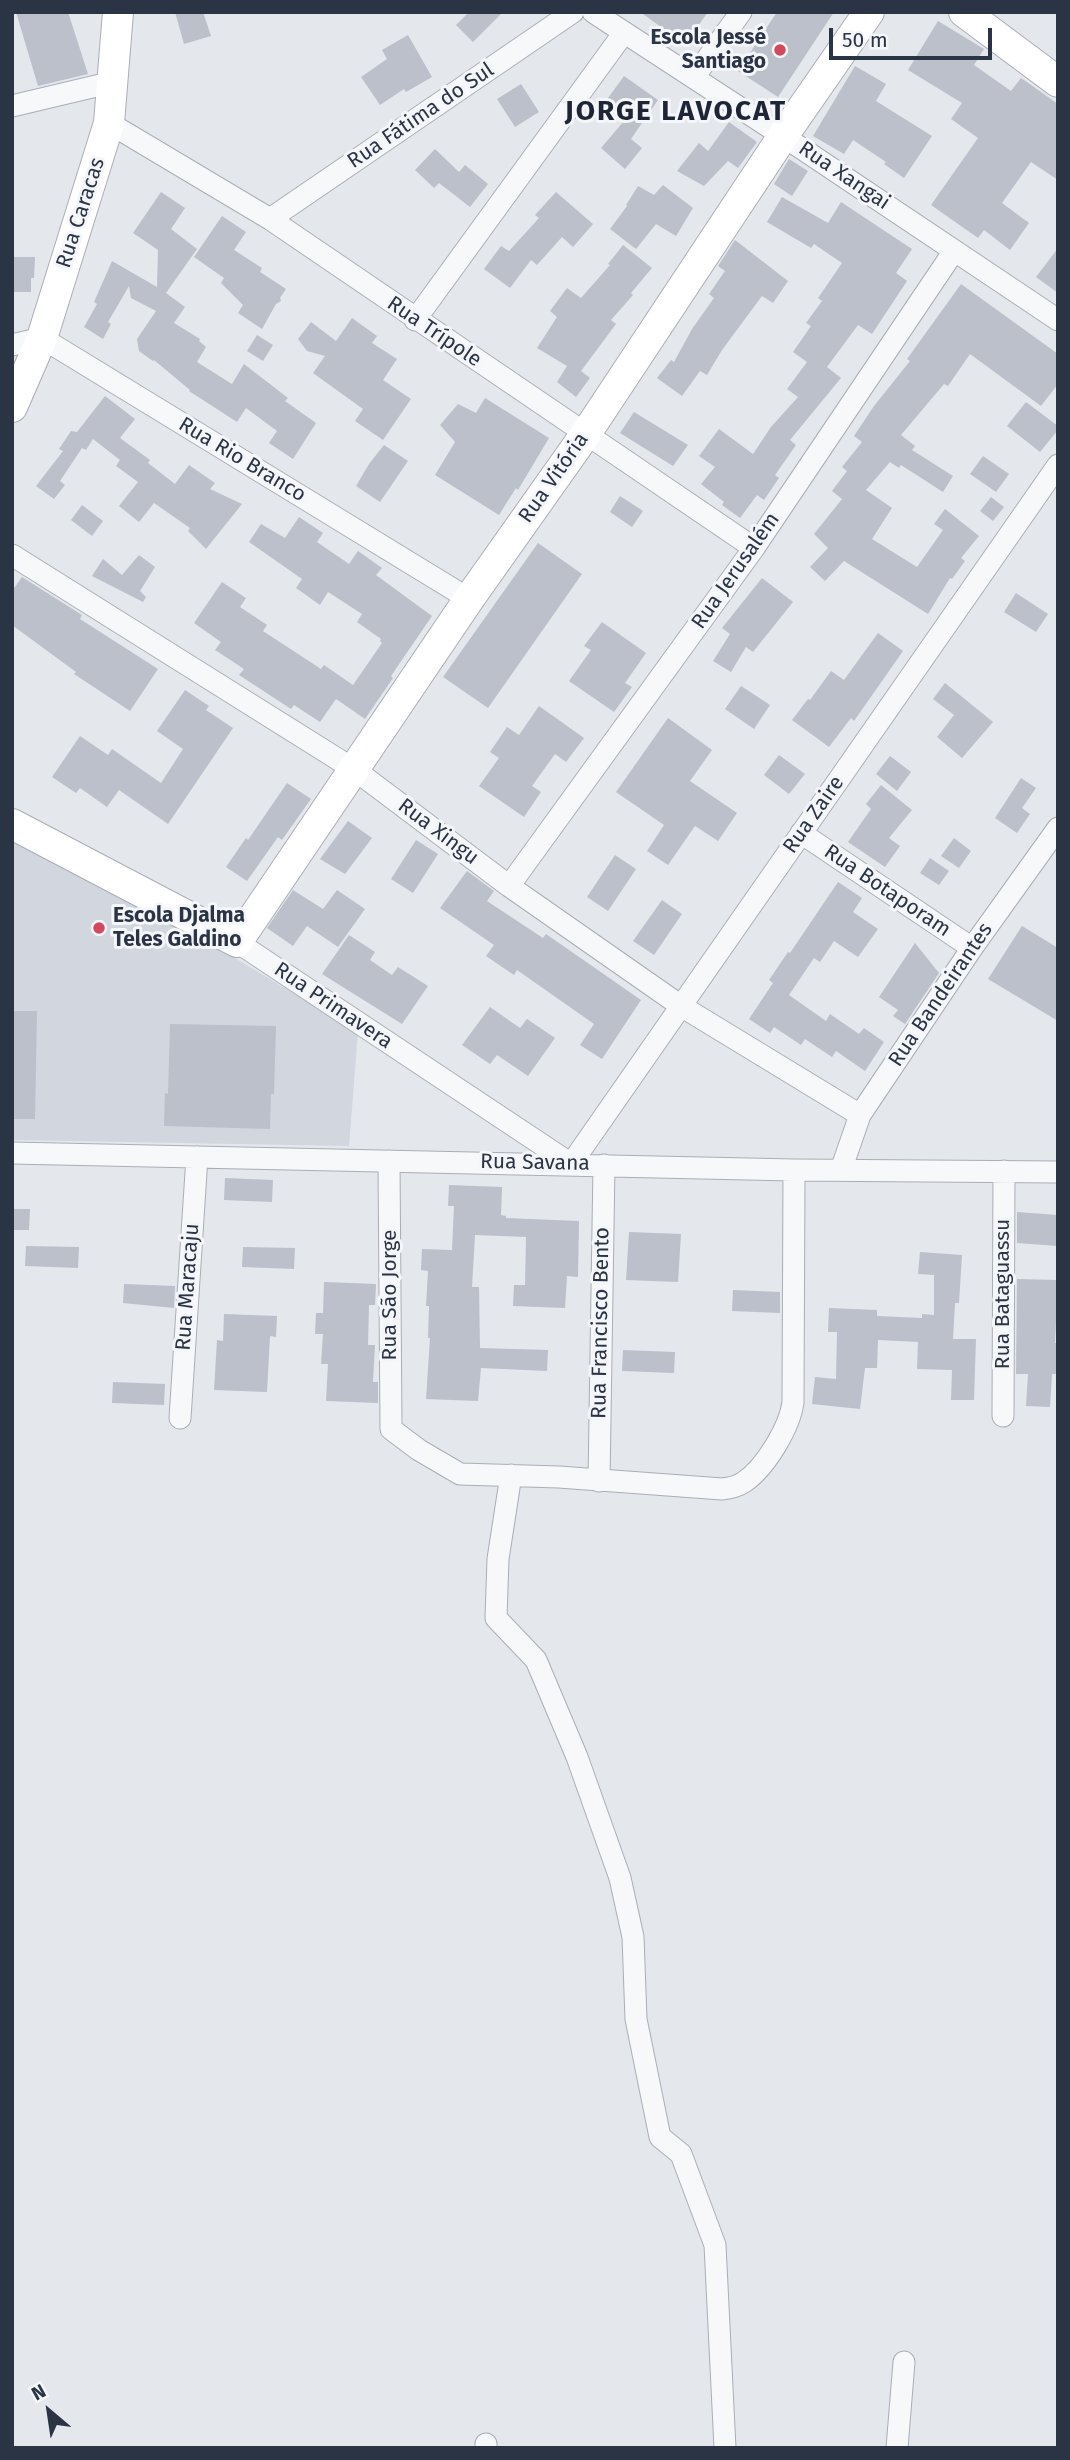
<!DOCTYPE html>
<meta charset="utf-8">
<style>
body{margin:0}
#map{position:relative;width:1070px;height:2460px;overflow:hidden;background:#e4e7ec;font-family:"Fira Sans",sans-serif}
canvas{display:block}
.frame{position:absolute;inset:0;border:14px solid #2b3445;pointer-events:none}
.north{position:absolute;left:14px;top:2376px;width:70px;height:70px;-webkit-text-stroke:5px #f4f6f9;paint-order:stroke;rotate:331deg;font-size:19px;font-weight:700;line-height:28px;text-align:center;color:#2b3445}
.north::after{content:'';display:block;margin:auto;width:24px;height:32px;background:#2b3445;clip-path:polygon(50% 0,100% 100%,50% 72%,0 100%)}
.scale{position:absolute;left:829px;top:28px;width:163px;height:32px;box-sizing:border-box;border:4px solid #2b3445;border-top:0;padding-left:9px;font-size:21px;line-height:24px;white-space:nowrap;color:#2b3445;-webkit-text-stroke:5px #f4f6f9;paint-order:stroke}
</style>
<div id="map">
<canvas width="1070" height="2460"></canvas>
<div class="frame"></div>
<div class="north">N</div>
<div class="scale">50 m</div>
</div>
<script>
const ctx = document.querySelector('canvas').getContext('2d');
ctx.lineJoin = 'round';
function fill(path, color) {
  ctx.fillStyle = color;
  ctx.fill(path, 'evenodd');
}
function stroke(path, color, width, dash) {
  ctx.strokeStyle = color;
  ctx.lineWidth = width;
  ctx.lineCap = dash ? 'butt' : 'round';
  ctx.setLineDash(dash || []);
  ctx.stroke(path);
}
function write(font, color, halo, rows, align = 'center') {
  ctx.font = font + ' "Fira Sans",sans-serif';
  ctx.lineWidth = 6;
  ctx.setLineDash([]);
  ctx.textBaseline = 'middle';
  ctx.strokeStyle = halo;
  ctx.fillStyle = color;
  for (const [text, x, y, turn = 0] of rows) {
    ctx.save();
    ctx.translate(x, y);
    ctx.rotate((+turn || 0) * Math.PI / 180);
    ctx.textAlign = isNaN(turn) ? turn : align;
    if (halo) ctx.strokeText(text, 0, 0);
    ctx.fillText(text, 0, 0);
    ctx.restore();
  }
}
fill(new Path2D(`
 M 12,824 L 358,1032 L 349,1146 L 12,1140 Z`), '#d2d6de');
fill(new Path2D(`
 M 16,12 L 68,12 L 88,74 L 38,86 Z
 M 175,12 L 203,12 L 211,36 L 184,44 Z
 M 469,12 L 503,12 L 473,42 L 456,25 Z
 M 640,12 L 708,12 L 685,44 Z
 M 777,12 L 834,12 L 778,97 L 738,71 Z
 M 938,21 L 984,49 L 974,65 L 1011,91 L 1021,78 L 1058,104 L 1058,180 L 1031,162 L 1002,203 L 1029,223 L 1010,250 L 984,230 L 978,238 L 931,205 L 978,138 L 951,119 L 962,103 L 908,70 Z
 M 408,35 L 432,77 L 406,92 L 404,89 L 380,105 L 361,77 L 387,59 L 382,50 Z
 M 855,66 L 886,84 L 876,101 L 932,136 L 904,178 L 884,164 L 886,162 L 853,140 L 844,154 L 813,136 Z
 M 624,76 L 658,100 L 631,139 L 642,148 L 625,169 L 601,148 L 624,121 L 603,105 Z
 M 521,84 L 539,112 L 515,127 L 497,99 Z
 M 729,122 L 757,142 L 738,168 L 728,161 L 704,186 L 677,171 L 699,143 L 708,151 Z
 M 435,149 L 459,172 L 465,165 L 488,184 L 470,207 L 439,183 L 434,188 L 415,170 Z
 M 789,159 L 808,171 L 792,196 L 774,184 Z
 M 663,185 L 693,208 L 676,236 L 656,224 L 636,249 L 610,229 L 627,206 L 626,205 L 638,186 L 654,195 Z
 M 161,192 L 185,208 L 171,229 L 197,249 L 166,293 L 185,307 L 174,323 L 200,339 L 199,341 L 206,347 L 197,362 L 232,384 L 244,364 L 288,398 L 285,401 L 316,423 L 293,459 L 269,443 L 277,431 L 246,408 L 237,422 L 189,391 L 190,390 L 154,360 L 153,361 L 139,351 L 137,339 L 156,311 L 131,298 L 129,286 L 108,322 L 111,324 L 103,339 L 84,327 L 97,304 L 94,302 L 112,261 L 157,287 L 158,250 L 133,233 Z
 M 556,192 L 593,224 L 573,247 L 562,237 L 537,265 L 531,260 L 510,288 L 484,269 L 501,246 L 509,251 L 539,218 L 535,215 Z
 M 782,197 L 828,223 L 841,202 L 912,249 L 896,273 L 907,281 L 872,334 L 858,325 L 827,367 L 841,378 L 790,440 L 796,445 L 775,475 L 779,478 L 764,500 L 757,495 L 740,518 L 722,505 L 724,502 L 701,484 L 715,467 L 699,456 L 719,429 L 753,454 L 771,427 L 798,397 L 787,389 L 807,362 L 793,352 L 811,326 L 806,323 L 822,301 L 818,298 L 842,263 L 814,244 L 811,248 L 767,222 Z
 M 222,216 L 246,232 L 234,250 L 262,268 L 260,272 L 286,289 L 280,298 L 281,301 L 276,304 L 262,329 L 238,313 L 243,305 L 221,283 L 224,278 L 194,257 Z
 M 735,240 L 788,281 L 773,303 L 762,296 L 722,350 L 707,375 L 700,371 L 682,396 L 657,378 L 671,360 L 674,362 L 692,329 L 714,298 L 709,294 L 725,271 L 718,266 Z
 M 623,245 L 652,268 L 631,293 L 633,295 L 611,320 L 616,324 L 581,371 L 590,378 L 576,397 L 557,382 L 567,366 L 537,348 L 557,317 L 550,311 L 567,288 L 581,298 L 610,265 L 608,264 Z
 M 1058,248 L 1058,293 L 1036,277 Z
 M 12,257 L 35,257 L 34,278 L 31,278 L 31,292 L 12,292 Z
 M 961,284 L 1058,354 L 1058,384 L 1041,406 L 970,354 L 948,386 L 944,384 L 901,435 L 915,446 L 912,450 L 953,476 L 943,492 L 901,465 L 899,468 L 890,462 L 866,490 L 892,508 L 872,539 L 917,567 L 943,530 L 934,524 L 945,509 L 979,536 L 961,558 L 965,561 L 952,579 L 950,578 L 928,614 L 844,561 L 825,581 L 810,567 L 828,548 L 814,534 L 842,499 L 832,491 L 847,471 L 842,467 L 862,442 L 854,436 L 874,406 L 910,361 L 907,359 Z
 M 352,318 L 377,336 L 372,343 L 397,359 L 383,380 L 411,399 L 383,440 L 355,421 L 363,409 L 313,373 L 325,356 L 307,351 L 298,339 L 311,322 L 336,341 Z
 M 257,335 L 273,345 L 263,361 L 247,351 Z
 M 105,396 L 135,419 L 120,438 L 150,460 L 148,463 L 175,484 L 189,465 L 215,483 L 210,489 L 242,504 L 206,549 L 188,531 L 190,528 L 154,503 L 139,522 L 119,506 L 138,482 L 116,466 L 120,460 L 93,439 L 86,450 L 82,448 L 60,481 L 65,485 L 54,499 L 36,486 L 63,451 L 59,449 L 71,431 L 77,432 Z
 M 485,398 L 549,438 L 518,490 L 516,488 L 499,515 L 435,475 L 455,442 L 440,425 L 458,404 L 476,413 Z
 M 1026,402 L 1058,426 L 1058,430 L 1040,452 L 1007,426 Z
 M 634,412 L 688,445 L 673,466 L 620,433 Z
 M 384,445 L 408,461 L 380,502 L 356,486 L 369,464 Z
 M 983,456 L 1009,474 L 996,492 L 970,474 Z
 M 620,496 L 643,511 L 632,527 L 610,512 Z
 M 991,497 L 1004,507 L 993,521 L 980,511 Z
 M 82,505 L 103,521 L 92,536 L 71,520 Z
 M 299,517 L 323,533 L 317,542 L 349,564 L 358,551 L 382,568 L 376,575 L 432,616 L 391,676 L 393,678 L 365,719 L 336,699 L 320,722 L 294,705 L 291,709 L 239,675 L 244,669 L 215,650 L 221,642 L 194,623 L 222,582 L 246,598 L 240,607 L 267,625 L 263,631 L 321,669 L 324,665 L 353,685 L 382,643 L 380,641 L 381,639 L 357,622 L 362,614 L 328,592 L 320,605 L 296,588 L 302,579 L 249,542 L 261,524 L 285,538 Z
 M 538,543 L 582,574 L 488,708 L 443,677 Z
 M 139,555 L 155,567 L 140,591 L 146,597 L 143,602 L 92,576 L 103,559 L 122,575 Z
 M 22,577 L 82,615 L 80,619 L 158,669 L 130,711 L 74,674 L 76,672 L 12,625 L 12,591 Z
 M 762,578 L 793,602 L 753,652 L 746,647 L 731,672 L 713,661 L 730,634 L 722,628 Z
 M 1016,593 L 1048,614 L 1036,632 L 1004,612 Z
 M 602,622 L 646,653 L 625,683 L 632,687 L 614,712 L 569,681 L 591,650 L 584,646 Z
 M 878,633 L 903,651 L 854,721 L 851,718 L 829,747 L 792,720 L 808,699 L 810,700 L 831,671 L 844,680 Z
 M 945,683 L 993,722 L 962,758 L 937,737 L 954,715 L 933,699 Z
 M 741,686 L 770,705 L 754,729 L 725,709 Z
 M 185,690 L 209,706 L 206,710 L 233,728 L 168,824 L 119,790 L 107,807 L 80,788 L 76,793 L 52,777 L 80,736 L 108,755 L 112,749 L 161,783 L 183,749 L 157,731 Z
 M 539,706 L 584,738 L 566,762 L 555,754 L 532,786 L 541,792 L 524,817 L 479,786 L 499,758 L 490,752 L 507,727 L 519,735 Z
 M 668,718 L 712,750 L 690,781 L 737,813 L 718,841 L 695,826 L 668,865 L 647,851 L 664,825 L 616,792 Z
 M 779,755 L 805,774 L 789,794 L 764,775 Z
 M 890,756 L 911,772 L 897,791 L 876,774 Z
 M 1021,778 L 1036,788 L 1022,808 L 1030,814 L 1017,833 L 995,818 Z
 M 287,783 L 311,799 L 282,840 L 278,837 L 247,881 L 226,867 L 246,838 L 248,840 Z
 M 881,785 L 912,810 L 889,838 L 900,846 L 885,867 L 848,842 L 871,809 L 866,804 Z
 M 348,821 L 372,838 L 345,874 L 320,859 Z
 M 954,838 L 971,851 L 959,868 L 941,856 Z
 M 416,840 L 438,854 L 413,893 L 391,879 Z
 M 615,855 L 636,869 L 608,911 L 587,897 Z
 M 930,858 L 949,871 L 939,885 L 920,873 Z
 M 467,871 L 494,891 L 487,901 L 543,938 L 546,934 L 641,1000 L 602,1059 L 580,1045 L 594,1024 L 517,970 L 514,975 L 486,956 L 494,945 L 440,908 Z
 M 838,882 L 862,898 L 853,912 L 878,929 L 858,957 L 834,941 L 820,962 L 814,958 L 789,995 L 826,1021 L 830,1014 L 859,1034 L 864,1028 L 884,1042 L 865,1071 L 836,1051 L 832,1057 L 805,1039 L 801,1045 L 774,1027 L 770,1033 L 749,1019 L 773,983 L 769,980 L 788,952 L 790,953 Z
 M 293,890 L 323,909 L 337,890 L 365,909 L 338,947 L 307,926 L 293,946 L 267,928 Z
 M 662,900 L 682,914 L 654,955 L 633,941 Z
 M 1022,926 L 1058,948 L 1058,1021 L 988,979 Z
 M 349,935 L 375,952 L 370,960 L 392,975 L 398,967 L 428,986 L 402,1024 L 322,974 Z
 M 915,943 L 939,973 L 905,1024 L 893,1016 L 898,1010 L 879,997 Z
 M 490,1007 L 520,1028 L 527,1019 L 555,1038 L 528,1076 L 497,1055 L 490,1064 L 462,1045 Z
 M 12,1011 L 37,1011 L 35,1119 L 12,1119 Z
 M 170,1024 L 276,1026 L 274,1094 L 271,1094 L 270,1129 L 164,1126 L 165,1093 L 168,1094 Z
 M 225,1178 L 273,1180 L 272,1202 L 224,1200 Z
 M 449,1185 L 502,1187 L 501,1215 L 506,1216 L 506,1218 L 579,1221 L 578,1277 L 567,1276 L 565,1308 L 513,1306 L 514,1285 L 525,1285 L 526,1237 L 475,1235 L 472,1287 L 479,1287 L 480,1348 L 548,1350 L 547,1371 L 481,1368 L 478,1401 L 426,1399 L 430,1338 L 428,1338 L 429,1306 L 426,1306 L 428,1271 L 421,1270 L 422,1249 L 452,1250 L 454,1206 L 448,1206 Z
 M 12,1209 L 30,1209 L 29,1230 L 12,1230 Z
 M 1017,1212 L 1058,1215 L 1058,1246 L 1017,1243 Z
 M 629,1232 L 681,1234 L 678,1282 L 626,1280 Z
 M 26,1246 L 79,1247 L 78,1268 L 25,1266 Z
 M 243,1247 L 295,1248 L 294,1269 L 242,1267 Z
 M 920,1252 L 962,1255 L 959,1303 L 955,1303 L 953,1339 L 976,1339 L 974,1400 L 951,1400 L 952,1370 L 917,1369 L 918,1342 L 878,1340 L 877,1368 L 865,1368 L 860,1409 L 812,1404 L 815,1377 L 836,1379 L 837,1332 L 828,1332 L 829,1308 L 877,1310 L 877,1316 L 922,1318 L 922,1314 L 934,1315 L 934,1275 L 918,1274 Z
 M 1017,1279 L 1058,1280 L 1055,1343 L 1058,1343 L 1058,1374 L 1052,1374 L 1050,1407 L 1026,1406 L 1028,1374 L 1016,1374 Z
 M 324,1282 L 376,1284 L 375,1305 L 369,1305 L 368,1345 L 375,1345 L 373,1382 L 378,1382 L 378,1403 L 326,1401 L 328,1364 L 321,1364 L 323,1334 L 315,1334 L 316,1313 L 323,1313 Z
 M 124,1284 L 175,1286 L 174,1308 L 123,1303 Z
 M 733,1290 L 780,1292 L 780,1313 L 732,1311 Z
 M 224,1314 L 277,1316 L 276,1337 L 270,1336 L 267,1392 L 214,1390 L 217,1340 L 223,1341 Z
 M 623,1350 L 675,1352 L 674,1373 L 622,1371 Z
 M 113,1382 L 165,1384 L 164,1405 L 112,1403 Z`), '#bbc0ca');
const street = new Path2D(`
 M 593,12 L 783,136 L 1058,320
 M 694,77 L 741,12
 M 12,106 L 113,82
 M 109,123 L 270,219 L 754,548
 M 270,219 L 573,12
 M 415,320 L 623,34
 M 12,345 L 42,338 L 469,599
 M 12,555 L 355,770 L 509,886 L 681,1006 L 860,1115
 M 801,833 L 972,948
 M 509,886 L 754,548 L 954,251
 M 237,942 L 571,1164 L 1058,465
 M 12,1153 L 794,1170 L 1058,1172
 M 389,1161 L 391,1429 L 419,1450 L 460,1474 L 559,1477 L 722,1489 C 730,1488 737,1487 744,1482 C 765,1468 790,1427 793,1402 L 794,1170
 M 841,1170 L 860,1115 L 972,948 L 1058,828
 M 1003,1416 L 1004,1171
 M 180,1418 L 197,1157
 M 511,1475 L 498,1559 L 496,1618 L 536,1660 L 577,1757 L 620,1878 L 633,1937 L 636,2019 L 660,2137 L 681,2154 L 715,2245 L 725,2448
 M 599,1481 L 604,1165
 M 486,2444 L 486,2448
 M 897,2448 L 904,2362`);
const secondary = new Path2D(`
 M 964,12 L 1058,82
 M 12,407 L 42,338 L 109,123 L 118,12
 M 12,824 L 237,942 L 469,599 L 585,435 L 783,136 L 869,12`);
stroke(street, '#a9aeb7', 23);
stroke(secondary, '#a9aeb7', 32);
stroke(street, '#f7f8fa', 21);
stroke(secondary, '#fff', 30);
for (const [x, y, r, color] of [
 [780,50,7,"#d1495b"],
 [99,928,7,"#d1495b"]
]) {
  const dot = new Path2D();
  dot.arc(x, y, r, 0, 2 * Math.PI);
  ctx.fillStyle = color;
  ctx.fill(dot);
  stroke(dot, '#f4f6f9', 2.5);
}
write('bold 21px', '#2b3445', '#f4f6f9', [
 ["Escola Jessé",766,38],
 ["Santiago",766,62],
 ["Escola Djalma",113,916,"left"],
 ["Teles Galdino",113,940,"left"]
], 'right');
write('21px', '#2b3445', '#f4f6f9', [
 ["Rua Fátima do Sul",421,116,-34],
 ["Rua Xangai",844,176,34],
 ["Rua Caracas",81,213,-72],
 ["Rua Trípole",434,332,34],
 ["Rua Rio Branco",242,460,31],
 ["Rua Vitória",554,478,-55],
 ["Rua Jerusalém",736,571,-55],
 ["Rua Zaire",814,815,-55],
 ["Rua Xingu",438,832,37],
 ["Rua Botaporam",887,891,34],
 ["Rua Bandeirantes",941,995,-56],
 ["Rua Primavera",333,1006,34],
 ["Rua Savana",535,1163,1],
 ["Rua Maracaju",188,1287,-86],
 ["Rua Bataguassu",1003,1294,-90],
 ["Rua São Jorge",390,1295,-90],
 ["Rua Francisco Bento",601,1323,-89]
]);
ctx.letterSpacing = '2px';
write('bold 28px', '#1d2536', '#f4f6f9', [
 ["JORGE LAVOCAT",676,112]
]);
ctx.letterSpacing = '0px';
</script>
